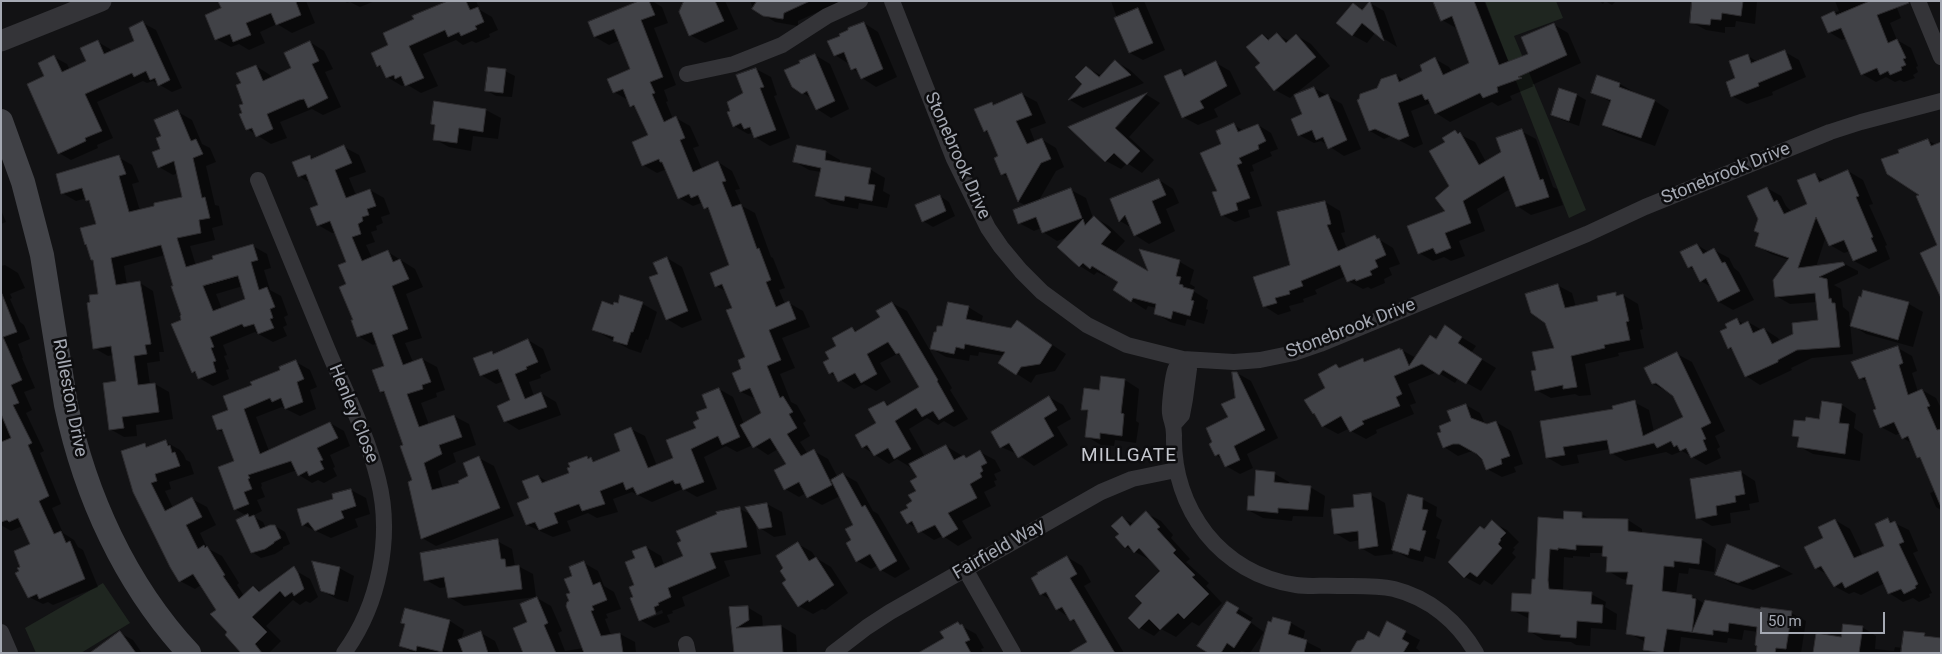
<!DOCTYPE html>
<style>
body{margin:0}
#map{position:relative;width:1942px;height:654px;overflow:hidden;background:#121214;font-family:Roboto,sans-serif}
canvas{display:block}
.frame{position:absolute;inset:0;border:2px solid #a5a9b3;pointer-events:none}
.scale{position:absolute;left:1760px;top:612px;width:125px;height:22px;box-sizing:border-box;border:2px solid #a5a9b3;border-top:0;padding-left:6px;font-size:15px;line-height:18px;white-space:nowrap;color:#a5a9b3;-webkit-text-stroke:4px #0d0d0f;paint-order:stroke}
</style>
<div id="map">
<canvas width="1942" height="654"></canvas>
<div class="frame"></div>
<div class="scale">50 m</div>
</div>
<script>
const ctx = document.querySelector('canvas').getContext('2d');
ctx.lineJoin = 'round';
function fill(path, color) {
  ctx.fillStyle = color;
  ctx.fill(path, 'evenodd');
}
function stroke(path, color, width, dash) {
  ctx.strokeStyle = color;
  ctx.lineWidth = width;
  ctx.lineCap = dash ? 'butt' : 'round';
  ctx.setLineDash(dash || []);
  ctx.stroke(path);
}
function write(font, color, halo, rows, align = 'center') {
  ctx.font = font + ' Roboto,sans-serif';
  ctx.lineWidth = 5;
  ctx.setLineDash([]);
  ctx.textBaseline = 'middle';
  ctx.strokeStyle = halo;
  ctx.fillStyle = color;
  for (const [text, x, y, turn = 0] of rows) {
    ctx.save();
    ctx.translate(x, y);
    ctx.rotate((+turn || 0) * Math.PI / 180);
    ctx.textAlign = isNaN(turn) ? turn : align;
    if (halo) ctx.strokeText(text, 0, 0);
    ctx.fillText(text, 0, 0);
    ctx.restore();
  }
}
fill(new Path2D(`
 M 1485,1 L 1556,1 L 1563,18 L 1514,36 L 1586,210 L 1569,218 Z
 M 103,583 L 130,623 L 81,653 L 36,653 L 25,628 Z`), '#1f2620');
fill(new Path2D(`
 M 219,1 L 306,1 L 315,23 L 292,33 L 277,24 L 260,32 L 265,43 L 249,50 L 239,44 L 231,47 L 216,39 L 222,9 Z
 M 344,1 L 375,1 L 360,7 L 350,2 L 347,3 Z
 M 446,1 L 476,1 L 480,10 L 492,17 L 498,30 L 489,34 L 490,37 L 476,43 L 472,41 L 463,45 L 456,40 L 423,54 L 438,86 L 421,93 L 406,84 L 402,86 L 387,77 L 384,69 L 378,66 L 390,46 L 447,3 Z
 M 643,1 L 652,1 L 662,7 L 668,23 L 654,28 L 676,85 L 664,90 L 668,101 L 666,102 L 673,119 L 676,118 L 690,126 L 699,146 L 693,148 L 702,169 L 718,162 L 732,171 L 740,189 L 735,190 L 742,206 L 755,213 L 771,257 L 773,258 L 785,288 L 779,290 L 785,304 L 789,303 L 803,311 L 810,327 L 782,338 L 795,368 L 780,374 L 791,402 L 797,405 L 806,421 L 803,423 L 810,436 L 800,442 L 808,454 L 814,451 L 828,459 L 838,478 L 843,474 L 857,482 L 873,511 L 878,514 L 910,569 L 895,578 L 881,570 L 878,565 L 871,569 L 857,561 L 847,544 L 853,541 L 855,525 L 840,496 L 822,505 L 808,497 L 806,493 L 799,497 L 785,489 L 788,464 L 778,449 L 768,455 L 753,445 L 737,452 L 726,446 L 704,457 L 717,489 L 697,497 L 683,489 L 652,502 L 632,492 L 613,499 L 618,512 L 597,518 L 588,513 L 567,521 L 571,531 L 553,537 L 527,525 L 519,504 L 531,499 L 538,476 L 548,482 L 570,473 L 586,458 L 597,462 L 622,451 L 631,429 L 645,436 L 657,466 L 675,459 L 697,429 L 701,420 L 719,389 L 733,397 L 744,424 L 762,413 L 756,399 L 741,392 L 743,369 L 747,358 L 734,308 L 727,292 L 716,286 L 731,265 L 710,211 L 701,203 L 693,206 L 679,198 L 667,169 L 657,173 L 643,165 L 649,136 L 638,109 L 631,106 L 628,100 L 614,92 L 632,69 L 620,40 L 609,45 L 595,37 L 590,22 Z
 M 686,1 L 725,1 L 738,29 L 705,43 L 690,35 Z
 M 750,1 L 842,1 L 798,21 L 798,26 L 775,22 L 753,8 Z
 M 1111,1 L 1144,1 L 1165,50 L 1143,60 L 1130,53 L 1116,19 L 1117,18 Z
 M 1439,1 L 1484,1 L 1509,63 L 1529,54 L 1553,24 L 1568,33 L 1581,63 L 1532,85 L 1534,86 L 1510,96 L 1512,100 L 1498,106 L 1492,102 L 1450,122 L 1436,113 L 1431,103 L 1411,111 L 1423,144 L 1414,148 L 1391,136 L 1384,139 L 1370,131 L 1378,89 L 1396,75 L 1404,80 L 1424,71 L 1435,59 L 1449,67 L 1452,72 L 1471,64 L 1456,28 L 1442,20 Z
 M 1599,1 L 1616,1 L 1612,5 L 1605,1 L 1603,4 Z
 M 1693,1 L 1757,1 L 1755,24 L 1736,21 L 1735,27 L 1725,27 L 1725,33 L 1706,30 L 1691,22 Z
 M 1835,1 L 1895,3 L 1901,18 L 1890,23 L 1897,40 L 1911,48 L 1918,66 L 1916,67 L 1918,72 L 1913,75 L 1915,78 L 1904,82 L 1900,80 L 1895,82 L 1886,77 L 1876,82 L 1862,74 L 1846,38 L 1842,40 L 1829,32 L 1823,17 L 1839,11 Z
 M 1370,3 L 1384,11 L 1397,47 L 1375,33 L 1367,43 L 1352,35 L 1353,4 L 1364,10 Z
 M 143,23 L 156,30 L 182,88 L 172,92 L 153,81 L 147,83 L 143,81 L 97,102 L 113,138 L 97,145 L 98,148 L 71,160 L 59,153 L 46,77 L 54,57 L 67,64 L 70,70 L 88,62 L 98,42 L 110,49 L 112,52 L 136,41 Z
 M 864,23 L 878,32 L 897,77 L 876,87 L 862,78 L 860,73 L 852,69 L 849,64 L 835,55 L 841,37 Z
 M 1277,34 L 1289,41 L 1296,35 L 1311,44 L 1330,66 L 1290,98 L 1275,90 L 1261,63 L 1262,35 L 1271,40 Z
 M 310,42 L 324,51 L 333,69 L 325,72 L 341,107 L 323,115 L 312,109 L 280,122 L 287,138 L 271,144 L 247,129 L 243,84 L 256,66 L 270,75 L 272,79 L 293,69 Z
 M 1785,52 L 1799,60 L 1806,77 L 1772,92 L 1773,95 L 1747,104 L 1732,96 L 1737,79 L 1748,56 L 1758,62 Z
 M 815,55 L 830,64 L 849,109 L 831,118 L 817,109 L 811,98 L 803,93 L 801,64 Z
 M 1115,61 L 1130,70 L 1144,83 L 1083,108 L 1070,100 L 1084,84 L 1086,67 L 1102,76 Z
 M 1216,63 L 1230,71 L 1241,94 L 1214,109 L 1218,117 L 1198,125 L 1183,117 L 1181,70 L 1189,75 Z
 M 756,69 L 771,77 L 777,95 L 774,96 L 790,138 L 770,146 L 755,137 L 752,133 L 748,134 L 734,126 Z
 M 505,71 L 515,76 L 512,97 L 496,96 L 486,90 Z
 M 1620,84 L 1634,92 L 1634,94 L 1655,101 L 1669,110 L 1655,146 L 1618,133 L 1603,125 L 1611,102 L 1592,92 Z
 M 1314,88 L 1342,104 L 1361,149 L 1344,156 L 1321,141 L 1314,143 L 1299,135 L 1303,115 Z
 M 1022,94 L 1037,102 L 1046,123 L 1030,129 L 1035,142 L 1041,139 L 1056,148 L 1064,167 L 1056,171 L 1038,202 L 1071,190 L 1086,198 L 1093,218 L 1094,217 L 1109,226 L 1125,241 L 1114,253 L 1150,274 L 1180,262 L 1194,270 L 1190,284 L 1195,287 L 1193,291 L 1208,300 L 1206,309 L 1208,310 L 1204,324 L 1187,319 L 1185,326 L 1170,322 L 1155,313 L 1157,308 L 1148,306 L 1146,310 L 1115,290 L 1120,281 L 1107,274 L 1105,276 L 1097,272 L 1094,275 L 1080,266 L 1059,247 L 1068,237 L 1057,241 L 1043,232 L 1041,228 L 1034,231 L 1019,223 L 1027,206 L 1019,202 L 1010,178 L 1002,174 L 1000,157 L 990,134 L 985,131 L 991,103 L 996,105 Z
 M 1147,95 L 1160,103 L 1129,137 L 1154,160 L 1142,173 L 1127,163 L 1121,169 L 1106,161 L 1070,127 ZM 1123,117 L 1127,117 L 1112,133 L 1110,132 Z
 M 1577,95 L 1586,100 L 1579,126 L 1562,120 L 1553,115 Z
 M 435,103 L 486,110 L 501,118 L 498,139 L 473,136 L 471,151 L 449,147 L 434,139 L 436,126 L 432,124 Z
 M 178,112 L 192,120 L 202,144 L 210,148 L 216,162 L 206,166 L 215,205 L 219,206 L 223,225 L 212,228 L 215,240 L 190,246 L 196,266 L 253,246 L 267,254 L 271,268 L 264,270 L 270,290 L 281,296 L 288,315 L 284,317 L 287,325 L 283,327 L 287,336 L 273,342 L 255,332 L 223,345 L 227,355 L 224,356 L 229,369 L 226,370 L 229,379 L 213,386 L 199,378 L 197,374 L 193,372 L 183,320 L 165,255 L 124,266 L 127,285 L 140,283 L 153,291 L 164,352 L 159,352 L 160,361 L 147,363 L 150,385 L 155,384 L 169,392 L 173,419 L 136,425 L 137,436 L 124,437 L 110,429 L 117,382 L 113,355 L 108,356 L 94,348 L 100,295 L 94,261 L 92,260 L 88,245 L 86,244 L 98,225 L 91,202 L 87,198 L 76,201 L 62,193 L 118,157 L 132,165 L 139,182 L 132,184 L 140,211 L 184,198 L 178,173 L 173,175 L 159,167 L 162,137 ZM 243,286 L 247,300 L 222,309 L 216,294 Z
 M 1234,125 L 1244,131 L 1258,125 L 1271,133 L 1278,149 L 1270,152 L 1272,156 L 1252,165 L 1254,171 L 1250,172 L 1262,206 L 1248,210 L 1250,217 L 1235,222 L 1222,215 L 1218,191 L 1223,145 Z
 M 1521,131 L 1536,139 L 1553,187 L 1557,189 L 1563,205 L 1531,215 L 1517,206 L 1510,189 L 1477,209 L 1485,231 L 1459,241 L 1465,256 L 1451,261 L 1444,257 L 1433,261 L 1419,253 L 1447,212 L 1451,187 L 1446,142 L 1455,132 L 1475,142 L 1486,162 L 1503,152 Z
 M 1927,140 L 1937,145 L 1938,246 L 1922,195 L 1901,153 Z
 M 344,147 L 359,155 L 366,172 L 349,178 L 356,195 L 370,190 L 384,198 L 390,214 L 381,217 L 383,223 L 376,226 L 377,230 L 371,232 L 375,242 L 366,245 L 372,258 L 388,252 L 415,269 L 423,287 L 406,294 L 422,338 L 405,343 L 413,362 L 422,359 L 437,367 L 445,390 L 436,393 L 437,397 L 421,403 L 429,425 L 454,416 L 469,424 L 476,445 L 453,453 L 456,462 L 438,471 L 443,489 L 461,484 L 470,477 L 479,458 L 494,466 L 514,516 L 436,546 L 422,538 L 414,481 L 405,446 L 386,394 L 381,392 L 386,367 L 377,343 L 373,345 L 358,336 L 348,284 L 347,263 L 336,232 L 332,233 L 318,225 L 320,205 L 310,183 L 299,176 L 310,156 L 314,159 Z
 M 826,152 L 840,160 L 840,164 L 871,170 L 885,178 L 883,191 L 890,195 L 887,208 L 859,203 L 858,209 L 831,204 L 817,195 L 821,172 L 809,170 L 795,162 Z
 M 1848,171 L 1863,180 L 1873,204 L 1869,205 L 1887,245 L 1885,246 L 1890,259 L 1869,269 L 1854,261 L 1850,251 L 1844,253 L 1830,245 L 1826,236 L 1816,267 L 1843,263 L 1858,271 L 1858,274 L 1834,285 L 1841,289 L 1843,307 L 1849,312 L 1853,354 L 1812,358 L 1791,368 L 1792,370 L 1760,385 L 1746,376 L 1734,351 L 1729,348 L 1728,329 L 1737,320 L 1744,324 L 1748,322 L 1762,330 L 1764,329 L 1778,338 L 1780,342 L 1819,321 L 1817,302 L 1790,304 L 1776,296 L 1789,260 L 1771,254 L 1756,245 L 1760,234 L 1767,188 L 1781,196 L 1786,206 L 1792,212 L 1809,205 L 1815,175 L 1826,181 Z
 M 1159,180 L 1173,189 L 1179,203 L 1166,209 L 1175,231 L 1149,244 L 1135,235 L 1132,228 L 1120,221 L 1111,200 Z
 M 940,196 L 949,202 L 955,216 L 933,227 L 923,221 Z
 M 1325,202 L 1340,211 L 1345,232 L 1341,233 L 1347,249 L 1375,237 L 1393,248 L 1400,264 L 1389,268 L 1392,275 L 1384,279 L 1385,283 L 1371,289 L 1368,287 L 1363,289 L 1348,281 L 1346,276 L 1315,290 L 1317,294 L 1303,299 L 1304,302 L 1289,306 L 1291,311 L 1278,315 L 1264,306 L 1292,265 Z
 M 1,210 L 6,222 L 1,224 Z
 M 1697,245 L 1709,252 L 1714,250 L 1729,258 L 1734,268 L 1739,272 L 1754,300 L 1733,310 L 1719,302 L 1711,287 L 1701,281 L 1696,271 L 1689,267 Z
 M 667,258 L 682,267 L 702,320 L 682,328 L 667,319 L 659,274 Z
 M 5,265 L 18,273 L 25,288 L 10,294 L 12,298 L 10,299 L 20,322 L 24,325 L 30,339 L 18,344 L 23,358 L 22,358 L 35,388 L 24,392 L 32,410 L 26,413 L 44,451 L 40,453 L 61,504 L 52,508 L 63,533 L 74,540 L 78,547 L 83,550 L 98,587 L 53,605 L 48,602 L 43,604 L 29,597 L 20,571 L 31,545 L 24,529 L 20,527 L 11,531 L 1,525 L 1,266 Z
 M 1557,285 L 1572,293 L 1576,307 L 1599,302 L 1615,294 L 1620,296 L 1623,295 L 1638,304 L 1643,329 L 1640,330 L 1644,348 L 1618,353 L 1619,356 L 1585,364 L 1591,395 L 1579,396 L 1575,394 L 1551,398 L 1536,390 L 1537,371 L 1556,349 Z
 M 1864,291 L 1909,304 L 1923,312 L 1913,347 L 1866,334 L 1852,325 Z
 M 621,297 L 643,304 L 657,312 L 648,340 L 646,339 L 641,353 L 629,349 L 594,330 L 613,307 L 619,305 Z
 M 892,303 L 907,311 L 952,388 L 950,390 L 968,419 L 954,427 L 944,421 L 938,425 L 927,418 L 909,429 L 925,457 L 946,446 L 961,455 L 962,457 L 964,456 L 968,458 L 980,452 L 995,460 L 1001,471 L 994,474 L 997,480 L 994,481 L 996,486 L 984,492 L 991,506 L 962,521 L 972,538 L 958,546 L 943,536 L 934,540 L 908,523 L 910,509 L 917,491 L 919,477 L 912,466 L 910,467 L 897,459 L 889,464 L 863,447 L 878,424 L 884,402 L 890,406 L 921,388 L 903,357 L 897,354 L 880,363 L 891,382 L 876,391 L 864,384 L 854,389 L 830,373 L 831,360 L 838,347 L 852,328 L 858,332 L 882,317 Z
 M 968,307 L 983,316 L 981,323 L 1012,329 L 1017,321 L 1066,354 L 1055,371 L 1036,375 L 1031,383 L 1000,363 L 1004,356 L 979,352 L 978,356 L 970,355 L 969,361 L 946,357 L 932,349 L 942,328 Z
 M 1445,327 L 1476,346 L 1471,353 L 1496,368 L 1481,391 L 1458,378 L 1455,383 L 1437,372 L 1408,384 L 1416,403 L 1410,405 L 1414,414 L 1376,430 L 1377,433 L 1366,439 L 1351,431 L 1350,428 L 1338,434 L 1323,426 L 1327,388 L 1336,365 L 1342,368 L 1363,360 L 1367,362 L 1400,349 L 1416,358 L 1437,340 Z
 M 528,340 L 543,349 L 551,370 L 540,375 L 541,378 L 529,382 L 534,396 L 541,393 L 556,402 L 561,415 L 519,430 L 505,421 L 512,401 L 504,381 L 496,384 L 481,375 L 491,352 L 495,354 Z
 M 1898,348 L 1912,356 L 1917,371 L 1912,373 L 1918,392 L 1922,390 L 1936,398 L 1941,408 L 1941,510 L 1936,507 L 1930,493 L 1935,491 L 1922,459 L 1918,457 L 1913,444 L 1903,438 L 1900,433 L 1896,435 L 1881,427 L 1869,383 L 1860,378 Z
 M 1677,354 L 1692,362 L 1725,431 L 1715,436 L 1720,447 L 1717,449 L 1721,458 L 1706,465 L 1682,451 L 1672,455 L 1666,452 L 1625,461 L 1611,453 L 1610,449 L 1577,455 L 1579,463 L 1562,466 L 1548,458 L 1614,410 L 1634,402 L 1649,410 L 1654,432 L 1685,418 L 1674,395 L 1653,384 Z
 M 296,362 L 310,370 L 317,387 L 310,390 L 316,409 L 300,416 L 282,407 L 256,417 L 269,451 L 330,423 L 344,431 L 350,446 L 330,455 L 335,467 L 333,468 L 337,476 L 324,483 L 318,480 L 312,483 L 299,475 L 297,470 L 261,483 L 262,486 L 261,487 L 265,497 L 257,500 L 262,511 L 252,516 L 263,522 L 266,528 L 275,526 L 285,532 L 290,544 L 283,547 L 283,549 L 275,554 L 261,558 L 252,552 L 247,516 L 235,509 L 219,467 L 235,461 L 225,433 L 218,430 L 230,411 L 253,386 Z
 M 1237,373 L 1251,381 L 1278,438 L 1247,454 L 1253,468 L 1240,474 L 1226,466 L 1223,460 L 1216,455 L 1214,442 L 1229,418 L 1236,399 Z
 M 1102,378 L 1125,380 L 1139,389 L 1136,421 L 1139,423 L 1136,443 L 1115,440 L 1114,446 L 1101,445 L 1086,436 L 1089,413 L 1083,409 L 1100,391 Z
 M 1049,397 L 1063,405 L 1071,419 L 1057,427 L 1068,445 L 1034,466 L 1017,454 L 1001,447 Z
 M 1466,405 L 1480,413 L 1485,424 L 1496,422 L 1511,431 L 1523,464 L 1514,467 L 1516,472 L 1502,477 L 1487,469 L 1483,459 L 1475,452 L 1469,452 L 1458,456 L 1444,447 L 1442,432 Z
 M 1842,405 L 1856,414 L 1854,428 L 1863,434 L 1860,461 L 1813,454 L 1798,446 L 1800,438 L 1794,435 L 1806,422 L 1821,421 Z
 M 166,442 L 180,450 L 184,455 L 186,460 L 190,462 L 194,474 L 169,482 L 171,489 L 165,491 L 173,508 L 192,499 L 207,507 L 216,525 L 200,533 L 207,548 L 222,556 L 239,583 L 237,585 L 244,596 L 253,587 L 261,592 L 293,569 L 310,579 L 318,597 L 310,603 L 306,601 L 300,605 L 293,600 L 266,626 L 281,641 L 269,653 L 243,653 L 201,585 L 195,589 L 180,581 L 135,491 L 144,444 L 149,447 Z
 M 1741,472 L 1755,481 L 1759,502 L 1749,504 L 1750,510 L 1730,513 L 1731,523 L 1712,526 L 1698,518 Z
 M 1275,474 L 1289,482 L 1289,485 L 1310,487 L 1325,496 L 1323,517 L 1293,516 L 1292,521 L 1263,518 L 1248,510 L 1255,497 Z
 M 351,490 L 366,498 L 370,514 L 355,519 L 358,527 L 331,538 L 303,525 L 335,499 Z
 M 1371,495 L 1385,503 L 1393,554 L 1375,556 L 1361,548 L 1360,540 L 1350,542 L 1335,533 L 1356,508 Z
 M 1422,499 L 1437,507 L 1436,516 L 1442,520 L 1436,538 L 1440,540 L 1435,559 L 1425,556 L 1423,562 L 1408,558 L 1394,550 Z
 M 767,504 L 782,512 L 786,535 L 774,537 L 760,528 L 755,521 L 761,554 L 724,561 L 730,576 L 682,597 L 685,606 L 672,611 L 673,613 L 667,615 L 670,622 L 654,628 L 640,620 L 634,598 L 636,558 L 646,547 L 661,556 L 664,565 L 684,557 L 740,509 L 752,515 ZM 662,610 L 663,613 L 648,619 L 648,616 Z
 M 1146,513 L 1161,521 L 1173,535 L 1171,538 L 1190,559 L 1186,562 L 1209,583 L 1206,586 L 1222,603 L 1199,626 L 1192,622 L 1176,637 L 1161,629 L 1154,636 L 1140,628 L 1144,603 L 1162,571 L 1151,559 L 1150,560 L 1126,547 L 1120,534 L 1122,518 L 1134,524 Z
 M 1581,514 L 1591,519 L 1628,520 L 1642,529 L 1642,534 L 1702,540 L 1716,549 L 1714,572 L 1689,568 L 1688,574 L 1679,573 L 1676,594 L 1692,596 L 1705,604 L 1791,613 L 1806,621 L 1801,653 L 1758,653 L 1758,632 L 1744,630 L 1742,640 L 1728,638 L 1727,643 L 1681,637 L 1679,653 L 1650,653 L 1645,650 L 1646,642 L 1628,633 L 1634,588 L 1628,584 L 1628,580 L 1622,579 L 1608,571 L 1608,558 L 1604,556 L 1604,553 L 1590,553 L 1590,557 L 1573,556 L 1573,558 L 1564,557 L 1563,591 L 1591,594 L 1606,602 L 1605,607 L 1617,614 L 1616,630 L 1591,628 L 1590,646 L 1576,645 L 1571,642 L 1544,640 L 1529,631 L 1530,619 L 1512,610 L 1532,596 L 1536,580 L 1539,519 L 1564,520 Z
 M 1835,520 L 1850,529 L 1863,556 L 1886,546 L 1888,520 L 1909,530 L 1918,551 L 1913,553 L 1932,593 L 1929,594 L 1930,597 L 1919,602 L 1913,598 L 1903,602 L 1889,593 L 1885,583 L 1861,595 L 1854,592 L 1849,594 L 1834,586 L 1828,575 L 1816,568 L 1825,538 Z
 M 1492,522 L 1507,530 L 1519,542 L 1513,548 L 1515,549 L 1512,553 L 1516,557 L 1492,585 L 1484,580 L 1480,585 L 1465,577 L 1485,530 Z
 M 497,541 L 512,549 L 515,566 L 518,566 L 533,574 L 536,597 L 464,606 L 449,597 L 447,587 L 440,588 L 426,580 Z
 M 798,544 L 812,552 L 816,558 L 831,567 L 848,593 L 825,610 L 822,609 L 813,614 L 799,606 L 787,581 Z
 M 1727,546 L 1780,567 L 1793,574 L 1753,590 L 1731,583 L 1716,574 Z
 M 1067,557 L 1082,566 L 1091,582 L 1084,586 L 1124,653 L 1071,653 L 1089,643 L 1079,625 L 1057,609 L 1051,600 L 1041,594 Z
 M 584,563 L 598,571 L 604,586 L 614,592 L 621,609 L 606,614 L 608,618 L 605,619 L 611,635 L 620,634 L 635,642 L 636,653 L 525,653 L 529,623 L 537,598 L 551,606 L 562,631 L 558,633 L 565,651 L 584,648 L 571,602 L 574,576 Z
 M 339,568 L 354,576 L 348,602 L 337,599 L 322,591 Z
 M 1227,602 L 1253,618 L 1250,622 L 1264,632 L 1250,653 L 1241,651 L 1240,653 L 1211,653 Z
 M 747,607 L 762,616 L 763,628 L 781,626 L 796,635 L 797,653 L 735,653 L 730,609 Z
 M 450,621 L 464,630 L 461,640 L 481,633 L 495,641 L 500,653 L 413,653 L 400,645 Z
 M 1291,623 L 1305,631 L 1303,640 L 1321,649 L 1320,653 L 1261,653 Z
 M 958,624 L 976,634 L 984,648 L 981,649 L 983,653 L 927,653 L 946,639 Z
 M 1862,627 L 1876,636 L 1875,649 L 1894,651 L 1895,647 L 1903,648 L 1924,635 L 1931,638 L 1941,653 L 1815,653 Z
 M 1405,632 L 1420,640 L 1416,648 L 1422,653 L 1359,653 Z
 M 120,633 L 133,640 L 142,653 L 104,653 Z`), '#0007');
const building = new Path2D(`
 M 218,1 L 298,1 L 296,2 L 301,15 L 276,25 L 271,13 L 246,23 L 251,35 L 233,42 L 230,34 L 215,40 L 205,15 L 221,8 Z
 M 448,1 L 466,1 L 470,10 L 478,7 L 484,22 L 475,26 L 477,29 L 461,36 L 459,32 L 448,37 L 445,30 L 409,46 L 424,78 L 405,86 L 401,76 L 395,79 L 394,75 L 386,78 L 380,65 L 377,67 L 371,53 L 388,45 L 383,33 L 414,19 L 412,16 Z
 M 639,1 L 649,1 L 655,15 L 641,20 L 663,77 L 650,82 L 655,93 L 652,94 L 664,122 L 676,116 L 685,138 L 680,140 L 693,172 L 718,161 L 726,181 L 722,182 L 732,207 L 741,204 L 757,249 L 759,248 L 771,280 L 766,282 L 776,307 L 789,301 L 796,319 L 769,330 L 781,360 L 767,366 L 780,398 L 783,396 L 793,412 L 789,414 L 797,428 L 787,434 L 801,456 L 814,449 L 832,485 L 807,498 L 799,482 L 784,490 L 774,470 L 786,464 L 770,438 L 753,448 L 740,425 L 761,413 L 750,388 L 740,392 L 732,373 L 741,369 L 738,360 L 745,357 L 726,310 L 732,308 L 722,284 L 715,287 L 710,273 L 729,265 L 708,207 L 704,209 L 698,195 L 691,198 L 689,194 L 678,199 L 662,162 L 660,162 L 659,159 L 642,166 L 632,142 L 648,135 L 634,105 L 630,107 L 623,89 L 613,93 L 607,79 L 630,69 L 614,29 L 594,37 L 588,22 Z
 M 684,1 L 715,1 L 724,21 L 689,36 L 679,12 Z
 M 757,1 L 810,1 L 784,13 L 783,19 L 763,16 L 752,9 Z
 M 1370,1 L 1384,41 L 1362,23 L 1352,36 L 1336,23 L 1353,3 L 1362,10 Z
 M 1433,1 L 1474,1 L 1499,65 L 1528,54 L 1521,37 L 1554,23 L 1567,55 L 1518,77 L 1522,78 L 1497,87 L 1498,92 L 1483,98 L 1480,93 L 1435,114 L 1428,99 L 1425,100 L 1422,94 L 1398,103 L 1409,136 L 1399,140 L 1375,129 L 1369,131 L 1357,100 L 1359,99 L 1360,94 L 1377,88 L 1381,79 L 1396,74 L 1399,82 L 1422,71 L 1420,65 L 1435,57 L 1443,75 L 1469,63 L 1452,16 L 1441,21 Z
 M 1692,1 L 1743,1 L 1741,16 L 1722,13 L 1721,20 L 1711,19 L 1710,25 L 1690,23 Z
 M 1870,1 L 1908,1 L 1909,3 L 1877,15 L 1888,43 L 1897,39 L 1906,58 L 1903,59 L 1906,65 L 1901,67 L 1902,70 L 1890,75 L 1888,71 L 1880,75 L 1877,68 L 1861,75 L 1841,28 L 1828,33 L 1821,17 L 1834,11 L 1836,15 Z
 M 1138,8 L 1153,43 L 1129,53 L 1114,18 Z
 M 143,21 L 170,80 L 158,86 L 155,78 L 150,80 L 146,71 L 134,77 L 132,73 L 85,94 L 102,131 L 85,138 L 86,141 L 58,154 L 27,84 L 44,76 L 38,63 L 54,55 L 62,72 L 86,61 L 80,48 L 98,40 L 104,54 L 134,41 L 129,28 Z
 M 864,22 L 883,69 L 861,79 L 856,68 L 851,70 L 844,52 L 834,56 L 827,41 L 840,36 L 839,34 L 848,30 L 848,28 Z
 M 1277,33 L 1286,43 L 1296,34 L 1316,57 L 1274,91 L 1255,67 L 1260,63 L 1246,47 L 1262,34 L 1268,40 Z
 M 310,41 L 319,61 L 312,64 L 328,98 L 308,108 L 304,99 L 299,100 L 267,114 L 273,129 L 256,137 L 252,128 L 246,130 L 239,114 L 242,113 L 239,105 L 243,104 L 236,85 L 241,83 L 236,73 L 256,65 L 263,81 L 291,68 L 284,53 Z
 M 1785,50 L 1792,69 L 1758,83 L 1759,86 L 1731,97 L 1726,82 L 1735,78 L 1729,61 L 1748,54 L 1751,63 Z
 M 815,54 L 835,101 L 816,110 L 807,91 L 802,94 L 792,87 L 784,70 L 800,63 L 799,61 Z
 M 1115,60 L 1131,75 L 1068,100 L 1082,84 L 1075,77 L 1086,66 L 1099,77 Z
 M 1216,61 L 1227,86 L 1200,101 L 1204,108 L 1182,118 L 1164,76 L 1181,69 L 1184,76 Z
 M 488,67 L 506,69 L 503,93 L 485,91 Z
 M 756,68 L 764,87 L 760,88 L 776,130 L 754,138 L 750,127 L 744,129 L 741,123 L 733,127 L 727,112 L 730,111 L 727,102 L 743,93 L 736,75 Z
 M 1597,75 L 1620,83 L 1619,87 L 1655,100 L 1641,138 L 1602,125 L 1611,100 L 1591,93 Z
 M 1314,87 L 1319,98 L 1328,94 L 1347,140 L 1328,149 L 1323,137 L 1316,140 L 1312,130 L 1298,136 L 1291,119 L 1302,114 L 1294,95 Z
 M 1559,88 L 1577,94 L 1569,121 L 1551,115 Z
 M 1022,93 L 1032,115 L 1016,121 L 1027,144 L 1042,138 L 1051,159 L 1041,163 L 1018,202 L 1006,173 L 1001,175 L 994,158 L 998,156 L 987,130 L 984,132 L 974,109 L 992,102 L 993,105 Z
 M 1147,93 L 1115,128 L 1140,151 L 1127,165 L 1114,153 L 1105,162 L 1068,127 Z
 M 434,101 L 486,109 L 483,132 L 459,128 L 457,143 L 433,140 L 435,125 L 431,124 Z
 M 178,110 L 191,141 L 196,139 L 203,154 L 193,158 L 202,198 L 205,197 L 210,218 L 199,220 L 201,233 L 177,238 L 186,267 L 213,259 L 212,256 L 253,244 L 258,260 L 251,262 L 259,290 L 267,287 L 275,307 L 270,309 L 273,318 L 270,319 L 274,328 L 258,334 L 254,324 L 244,327 L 242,324 L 210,337 L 214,347 L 211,348 L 216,361 L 213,362 L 216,372 L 198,379 L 195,371 L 192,373 L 171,324 L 181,320 L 180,316 L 181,315 L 171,286 L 173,286 L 161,245 L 111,258 L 116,285 L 140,281 L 151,344 L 145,345 L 147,354 L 134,356 L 138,385 L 155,383 L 159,412 L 122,417 L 124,428 L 109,430 L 103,383 L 116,381 L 111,346 L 93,349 L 87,303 L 90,302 L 89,295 L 98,294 L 93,260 L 91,260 L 86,244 L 85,245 L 80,228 L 96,224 L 89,200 L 86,201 L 82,188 L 61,194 L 56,174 L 119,155 L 126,174 L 119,176 L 129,212 L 154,206 L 154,203 L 182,197 L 174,161 L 158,168 L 152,152 L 160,149 L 156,138 L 161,136 L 154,120 ZM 238,276 L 245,299 L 213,311 L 203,286 Z
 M 1234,123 L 1238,132 L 1258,124 L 1266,141 L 1258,145 L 1259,149 L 1239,158 L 1242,163 L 1237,165 L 1250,198 L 1236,203 L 1238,210 L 1221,216 L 1212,192 L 1217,191 L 1200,153 L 1221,144 L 1216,131 Z
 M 1522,129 L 1540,180 L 1543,179 L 1549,197 L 1516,207 L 1504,176 L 1463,201 L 1471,223 L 1445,233 L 1451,248 L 1436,254 L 1433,248 L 1418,254 L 1407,226 L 1445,211 L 1435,198 L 1449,186 L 1429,151 L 1445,142 L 1442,138 L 1455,130 L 1458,134 L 1460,132 L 1479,165 L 1501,152 L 1496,138 Z
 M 1928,139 L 1931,146 L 1941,142 L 1941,298 L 1920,253 L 1937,245 L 1916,196 L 1919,195 L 1887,174 L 1881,159 L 1899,153 L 1898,150 Z
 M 344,145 L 352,163 L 335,170 L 346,198 L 370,189 L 376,206 L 367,209 L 369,215 L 362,217 L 363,221 L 358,224 L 361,234 L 352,237 L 362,261 L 388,250 L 393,262 L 400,259 L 409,279 L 392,286 L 408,329 L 392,335 L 403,365 L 422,358 L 431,382 L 422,385 L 423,389 L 407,394 L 419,427 L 454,415 L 462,437 L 439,445 L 442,454 L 424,463 L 432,490 L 459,483 L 458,481 L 468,476 L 463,463 L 479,456 L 500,508 L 421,539 L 408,482 L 412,480 L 400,446 L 403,445 L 384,391 L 380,392 L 372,370 L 384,366 L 372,332 L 357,337 L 351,320 L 353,320 L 339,287 L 346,284 L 338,265 L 346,262 L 330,221 L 317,226 L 310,208 L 318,205 L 306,174 L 298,177 L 292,162 L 310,155 L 311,159 Z
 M 797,145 L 826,151 L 825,160 L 871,168 L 868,184 L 875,185 L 872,201 L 845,196 L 844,201 L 815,196 L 821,168 L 793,162 Z
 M 1848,170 L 1859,196 L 1856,197 L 1873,237 L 1871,238 L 1877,251 L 1853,261 L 1844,240 L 1829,246 L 1816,217 L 1798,268 L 1843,262 L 1845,265 L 1819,277 L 1827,279 L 1829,299 L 1831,298 L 1832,303 L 1835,303 L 1840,347 L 1797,350 L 1778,360 L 1778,362 L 1745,377 L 1731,347 L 1728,349 L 1720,331 L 1727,328 L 1725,324 L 1737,318 L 1740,325 L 1748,321 L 1753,333 L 1764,328 L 1772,344 L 1793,334 L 1792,323 L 1818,320 L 1815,293 L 1775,297 L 1773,280 L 1789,258 L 1755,246 L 1759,233 L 1754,231 L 1758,219 L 1747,196 L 1767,187 L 1774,202 L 1777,200 L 1784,214 L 1807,204 L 1797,180 L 1815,173 L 1819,182 Z
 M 1159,179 L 1166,195 L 1152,201 L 1161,223 L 1134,236 L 1125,215 L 1119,222 L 1110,199 Z
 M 1071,188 L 1082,218 L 1042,233 L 1036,217 L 1018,224 L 1013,210 Z
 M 940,195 L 946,211 L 922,222 L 915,205 Z
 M 1325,201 L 1331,224 L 1327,225 L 1338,251 L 1375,235 L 1377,239 L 1379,238 L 1386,255 L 1375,260 L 1378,267 L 1370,271 L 1372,275 L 1356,281 L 1355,279 L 1347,282 L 1340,265 L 1301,281 L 1303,286 L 1289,291 L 1290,294 L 1275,298 L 1277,303 L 1263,307 L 1253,277 L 1290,265 L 1277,212 Z
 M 1094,216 L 1111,232 L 1101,244 L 1148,271 L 1139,249 L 1180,260 L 1176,276 L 1181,277 L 1179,284 L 1183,285 L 1183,287 L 1194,290 L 1191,300 L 1194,301 L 1190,316 L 1173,311 L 1171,319 L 1154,314 L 1156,304 L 1133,298 L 1131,302 L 1113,290 L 1118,282 L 1092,266 L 1090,269 L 1083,263 L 1079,267 L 1057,247 L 1083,219 L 1085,225 Z
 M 1697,244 L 1703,254 L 1714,248 L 1722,263 L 1725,262 L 1740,291 L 1718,302 L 1706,278 L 1700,282 L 1692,266 L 1688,268 L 1680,252 Z
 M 667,257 L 688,311 L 666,320 L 649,277 L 658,274 L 653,263 Z
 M 1558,284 L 1565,308 L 1598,301 L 1597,296 L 1616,292 L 1616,296 L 1623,294 L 1629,321 L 1626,322 L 1630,340 L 1604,345 L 1605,348 L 1571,356 L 1577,387 L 1563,389 L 1563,385 L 1535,391 L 1531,371 L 1536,370 L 1532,352 L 1554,348 L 1545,323 L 1531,313 L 1525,294 Z
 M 1863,290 L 1909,302 L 1898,340 L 1850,326 L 1859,296 L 1861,297 Z
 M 2,294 L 17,332 L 3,337 L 22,380 L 11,385 L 19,403 L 13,405 L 32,443 L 28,445 L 49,496 L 39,501 L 54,534 L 61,531 L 66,543 L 70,541 L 85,579 L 39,599 L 37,594 L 28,598 L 15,573 L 19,571 L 17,568 L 20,567 L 14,551 L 30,544 L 18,518 L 9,522 L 7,520 L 1,522 L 1,442 L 11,438 L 1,414 Z
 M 620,295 L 643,302 L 633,332 L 631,332 L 627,345 L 613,341 L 614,337 L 592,330 L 602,301 L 613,305 L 614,302 L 618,303 Z
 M 892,302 L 938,380 L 937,381 L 954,411 L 939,420 L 933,411 L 922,417 L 916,408 L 895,421 L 911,449 L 894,459 L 888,448 L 874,456 L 867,445 L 862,448 L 855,435 L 876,423 L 868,409 L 884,401 L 887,406 L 919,387 L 899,353 L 896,354 L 888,342 L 867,354 L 877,374 L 861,383 L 855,373 L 838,382 L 833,372 L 829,374 L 823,362 L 829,359 L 825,352 L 836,346 L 832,338 L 852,327 L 855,332 L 880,317 L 876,311 Z
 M 948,302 L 969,306 L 966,319 L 1011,328 L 1017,320 L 1052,345 L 1040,364 L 1021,367 L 1016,375 L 998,363 L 1005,352 L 965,344 L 964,349 L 956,347 L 954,354 L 930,349 L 934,332 L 936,332 L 937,326 L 942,326 Z
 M 1445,325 L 1462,337 L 1458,343 L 1482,359 L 1466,384 L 1443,370 L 1439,375 L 1422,364 L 1394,376 L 1402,394 L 1396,397 L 1400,406 L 1362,421 L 1364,424 L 1350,432 L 1341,416 L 1322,427 L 1314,413 L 1313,414 L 1304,400 L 1325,388 L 1318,374 L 1336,364 L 1339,368 L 1363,358 L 1364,362 L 1400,348 L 1400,350 L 1402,349 L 1409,366 L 1430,335 L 1436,339 Z
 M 528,339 L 538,362 L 526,367 L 527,369 L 515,374 L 525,399 L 541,392 L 547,407 L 504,422 L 497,406 L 510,400 L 498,369 L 480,376 L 473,358 L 492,351 L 493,354 Z
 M 1898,346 L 1903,363 L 1899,365 L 1908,395 L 1922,389 L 1930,406 L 1927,407 L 1937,430 L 1941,429 L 1941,507 L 1920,457 L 1917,458 L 1908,436 L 1902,439 L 1894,422 L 1880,428 L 1873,410 L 1876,409 L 1865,377 L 1859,379 L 1851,362 Z
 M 1677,352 L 1711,423 L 1701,428 L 1706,439 L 1703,440 L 1707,450 L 1691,458 L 1686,448 L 1680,451 L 1677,445 L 1674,447 L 1671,441 L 1657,448 L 1654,443 L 1610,454 L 1607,440 L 1563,447 L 1565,455 L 1546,458 L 1540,421 L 1613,409 L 1612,406 L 1635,400 L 1643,436 L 1683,417 L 1673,396 L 1656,383 L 1652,384 L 1644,368 Z
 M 296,360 L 304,379 L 297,382 L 303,402 L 285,409 L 281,398 L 272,402 L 270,398 L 244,409 L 260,454 L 330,422 L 338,438 L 317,448 L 323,460 L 320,461 L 324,469 L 309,476 L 307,471 L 298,476 L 291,461 L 248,475 L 250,478 L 248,479 L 252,489 L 244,492 L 249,504 L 234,510 L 218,467 L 234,461 L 222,429 L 217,430 L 212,416 L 228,410 L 223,396 L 252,385 L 250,382 L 280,370 L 279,367 Z
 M 1232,372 L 1237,372 L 1265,430 L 1234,446 L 1240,460 L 1225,467 L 1219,454 L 1215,456 L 1209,444 L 1212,442 L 1206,428 L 1228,417 L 1221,404 L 1235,398 Z
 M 1101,376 L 1125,379 L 1121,413 L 1124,414 L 1122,436 L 1100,433 L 1100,439 L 1085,437 L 1088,410 L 1081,410 L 1084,388 L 1099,390 Z
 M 719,388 L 740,437 L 722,445 L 718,436 L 691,449 L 704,482 L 683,490 L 680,483 L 675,484 L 673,480 L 637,495 L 633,487 L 626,490 L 623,482 L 600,491 L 605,504 L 582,511 L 579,504 L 554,513 L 558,523 L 539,530 L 535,522 L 526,525 L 517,503 L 529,498 L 522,481 L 538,475 L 542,483 L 569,473 L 567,468 L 570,467 L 568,463 L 587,456 L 588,459 L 591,457 L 593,462 L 620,451 L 614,434 L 631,427 L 648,468 L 673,458 L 666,440 L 696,428 L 693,422 L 699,419 L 696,412 L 707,408 L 702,395 Z
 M 1049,396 L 1057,410 L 1044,418 L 1054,436 L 1018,458 L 1009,443 L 1000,448 L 991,432 Z
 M 1822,401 L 1842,404 L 1839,423 L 1849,424 L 1845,454 L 1797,447 L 1799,437 L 1792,436 L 1794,420 L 1805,421 L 1806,417 L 1819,419 Z
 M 1466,404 L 1471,418 L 1487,424 L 1496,421 L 1510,456 L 1501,459 L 1502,464 L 1486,470 L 1482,459 L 1477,454 L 1459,444 L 1453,444 L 1443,448 L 1437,433 L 1441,432 L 1439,426 L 1451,421 L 1447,411 Z
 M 166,440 L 168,446 L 170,445 L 172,453 L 175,452 L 180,466 L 155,474 L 157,481 L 151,483 L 165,511 L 192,497 L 202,517 L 186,525 L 198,549 L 204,545 L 205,548 L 207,546 L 225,575 L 223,576 L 239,599 L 253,586 L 259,592 L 294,566 L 298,573 L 304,589 L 294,596 L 292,592 L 285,597 L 280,591 L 252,617 L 267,632 L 255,644 L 262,653 L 241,653 L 225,635 L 227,632 L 210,614 L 216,610 L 193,574 L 179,582 L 170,567 L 133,492 L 121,451 L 145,443 L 146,447 Z
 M 946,445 L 954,460 L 964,455 L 966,458 L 980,450 L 987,463 L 981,466 L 983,471 L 980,473 L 982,477 L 970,484 L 977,498 L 948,513 L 958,529 L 943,538 L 935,525 L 918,533 L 912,521 L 907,524 L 900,512 L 908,508 L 906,505 L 912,501 L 908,495 L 916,491 L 910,481 L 917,477 L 909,464 Z
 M 1256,470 L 1275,472 L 1274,482 L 1311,486 L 1308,510 L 1278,508 L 1278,513 L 1247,510 L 1248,496 L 1254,496 Z
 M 1741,471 L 1745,494 L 1735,496 L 1736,502 L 1716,506 L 1717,515 L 1696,519 L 1690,479 Z
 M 843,473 L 862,507 L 865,505 L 897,561 L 880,571 L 870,554 L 856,562 L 846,543 L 851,540 L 845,529 L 853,525 L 831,480 Z
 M 351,489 L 356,506 L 341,511 L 344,518 L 315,531 L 308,522 L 302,526 L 297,509 L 333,499 L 332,494 Z
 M 1371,493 L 1378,546 L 1359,549 L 1358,531 L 1334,534 L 1331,509 L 1354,507 L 1353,495 Z
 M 1408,494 L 1423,498 L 1422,509 L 1428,510 L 1422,530 L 1426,531 L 1420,551 L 1410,548 L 1408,555 L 1392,550 Z
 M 767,503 L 772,527 L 759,529 L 745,507 Z
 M 740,507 L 747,547 L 710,553 L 716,568 L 668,588 L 671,597 L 658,603 L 659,605 L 654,607 L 656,614 L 639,621 L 630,598 L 633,597 L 629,587 L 634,585 L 625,562 L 635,558 L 632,551 L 646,546 L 655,568 L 683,556 L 677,543 L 681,541 L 676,531 L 717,514 L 716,512 Z
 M 1146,511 L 1160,527 L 1157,529 L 1176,550 L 1173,553 L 1195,575 L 1192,577 L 1209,594 L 1184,619 L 1178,613 L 1160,630 L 1149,619 L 1139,629 L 1128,618 L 1142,603 L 1135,596 L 1160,571 L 1139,548 L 1134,553 L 1128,545 L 1125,548 L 1115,537 L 1119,534 L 1111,526 L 1122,516 L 1130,526 Z
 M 1564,511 L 1582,512 L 1582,518 L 1628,519 L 1628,531 L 1702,539 L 1699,564 L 1674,561 L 1674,567 L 1664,566 L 1662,591 L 1692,595 L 1692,598 L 1696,599 L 1692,632 L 1705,600 L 1760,609 L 1761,607 L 1792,611 L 1786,649 L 1776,648 L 1775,653 L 1756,653 L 1757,646 L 1755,645 L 1757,627 L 1729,623 L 1728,632 L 1713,630 L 1713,635 L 1667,629 L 1663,653 L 1643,650 L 1645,637 L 1626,634 L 1633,585 L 1626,584 L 1628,572 L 1606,572 L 1607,557 L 1602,556 L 1603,546 L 1576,545 L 1576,550 L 1558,548 L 1558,550 L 1550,549 L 1548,580 L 1549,589 L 1592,592 L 1591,604 L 1603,605 L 1602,623 L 1577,621 L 1576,638 L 1560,637 L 1561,635 L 1528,632 L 1529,612 L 1511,611 L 1512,593 L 1531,594 L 1532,579 L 1535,579 L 1538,517 L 1563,519 Z
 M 248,514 L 249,517 L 254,515 L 260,529 L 270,525 L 275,525 L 281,538 L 274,542 L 274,543 L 265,549 L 251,553 L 236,520 Z
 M 1888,518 L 1890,523 L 1895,521 L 1904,542 L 1899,544 L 1918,584 L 1915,586 L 1916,588 L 1904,594 L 1901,589 L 1888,594 L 1878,571 L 1845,588 L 1842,582 L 1834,587 L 1821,566 L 1815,569 L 1804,547 L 1823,538 L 1818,527 L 1835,519 L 1854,558 L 1884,546 L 1875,524 Z
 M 1492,520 L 1506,533 L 1500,539 L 1501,540 L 1498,544 L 1502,548 L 1477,577 L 1470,572 L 1464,578 L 1448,562 L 1480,526 L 1484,529 Z
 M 498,539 L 501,559 L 505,559 L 506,567 L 519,565 L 522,589 L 448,598 L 444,577 L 424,581 L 420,553 Z
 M 798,542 L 809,561 L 816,557 L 834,585 L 809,602 L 808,600 L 798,607 L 782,583 L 786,580 L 780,571 L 783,568 L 776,556 Z
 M 1727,544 L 1758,557 L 1780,566 L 1738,583 L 1715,575 Z
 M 1067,556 L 1077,574 L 1070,578 L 1115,653 L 1068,653 L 1087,642 L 1074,619 L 1070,621 L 1062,607 L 1056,610 L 1046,592 L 1040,595 L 1031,578 L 1038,574 L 1037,573 Z
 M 312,561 L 340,567 L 334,595 L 321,591 Z
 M 584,561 L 593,585 L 600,582 L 607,600 L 592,606 L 594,610 L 591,611 L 601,636 L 620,633 L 623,653 L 584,653 L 566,606 L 567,602 L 569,601 L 566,594 L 570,593 L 564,579 L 572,576 L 569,567 Z
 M 537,597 L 548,623 L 544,625 L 556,653 L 523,653 L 513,628 L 527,622 L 520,604 Z
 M 1227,601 L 1239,608 L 1236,613 L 1251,622 L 1234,648 L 1227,643 L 1221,653 L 1208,653 L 1197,646 Z
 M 748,606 L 749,620 L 736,628 L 781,625 L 783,653 L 734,653 L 729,607 Z
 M 405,608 L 450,620 L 442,652 L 417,646 L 416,651 L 399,646 L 405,624 L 401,623 Z
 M 1273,617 L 1291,622 L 1288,634 L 1307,640 L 1304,653 L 1259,653 L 1268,621 L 1271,622 Z
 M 1387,621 L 1406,631 L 1402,639 L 1409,643 L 1403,653 L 1350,653 L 1357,641 L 1364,639 L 1368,631 L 1379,637 Z
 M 958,622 L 960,625 L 962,624 L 970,640 L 965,642 L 971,653 L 918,653 L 944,638 L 940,632 Z
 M 1843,624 L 1863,626 L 1859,653 L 1813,653 L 1816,633 L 1841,637 Z
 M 120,631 L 136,653 L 90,653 Z
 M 481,631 L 488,653 L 463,653 L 458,640 Z
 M 1904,631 L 1925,633 L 1924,636 L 1941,638 L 1941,653 L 1901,653 Z`);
fill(building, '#414247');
stroke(building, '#2d2c2f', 1);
stroke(new Path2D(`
 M 892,1 L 954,159 L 988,228 L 1001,247 L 1021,271 L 1042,292 L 1087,325 L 1127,345 L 1183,359 L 1234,362 L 1260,360 L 1294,353 L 1320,344 L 1587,234 L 1645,207 L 1830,132 L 1861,122 L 1941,101
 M 1918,1 L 1941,57
 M 687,74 L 734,64 L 782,45 L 827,16 L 860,1
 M 258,180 C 281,236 304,292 327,348 C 345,391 367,434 378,479 C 393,537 379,605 344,653
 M 1174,424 L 1182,415 L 1185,399 L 1189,369 L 1183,359 C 1181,362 1177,365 1176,368 C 1173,372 1169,407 1170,413 C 1171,422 1174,423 1174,435 C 1172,509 1221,574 1296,585 C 1309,587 1324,585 1338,586 C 1356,586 1376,585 1394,589 C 1430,598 1458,622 1476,653
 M 965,569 L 1013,653
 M 1,632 L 10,653
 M 686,644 L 688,653
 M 833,653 L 867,627 L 890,612 L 1101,492 L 1132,479 L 1176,470`), '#343438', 16);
stroke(new Path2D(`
 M 1,41 L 101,1`), '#343438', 21);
stroke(new Path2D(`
 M 1,121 L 23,182 L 42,255 L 66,405 C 85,495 125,584 189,653`), '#424348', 24);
write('18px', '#a5a9b3', '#0d0d0f', [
 ["Stonebrook Drive",957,156,66],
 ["Stonebrook Drive",1726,174,-22],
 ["Stonebrook Drive",1351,329,-21],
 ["Rolleston Drive",69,398,79],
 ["Henley Close",353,414,68],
 ["Fairfield Way",999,550,-30]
]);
ctx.letterSpacing = '1px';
write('19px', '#c6c8cf', '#0d0d0f', [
 ["MILLGATE",1129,456]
]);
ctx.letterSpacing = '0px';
</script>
